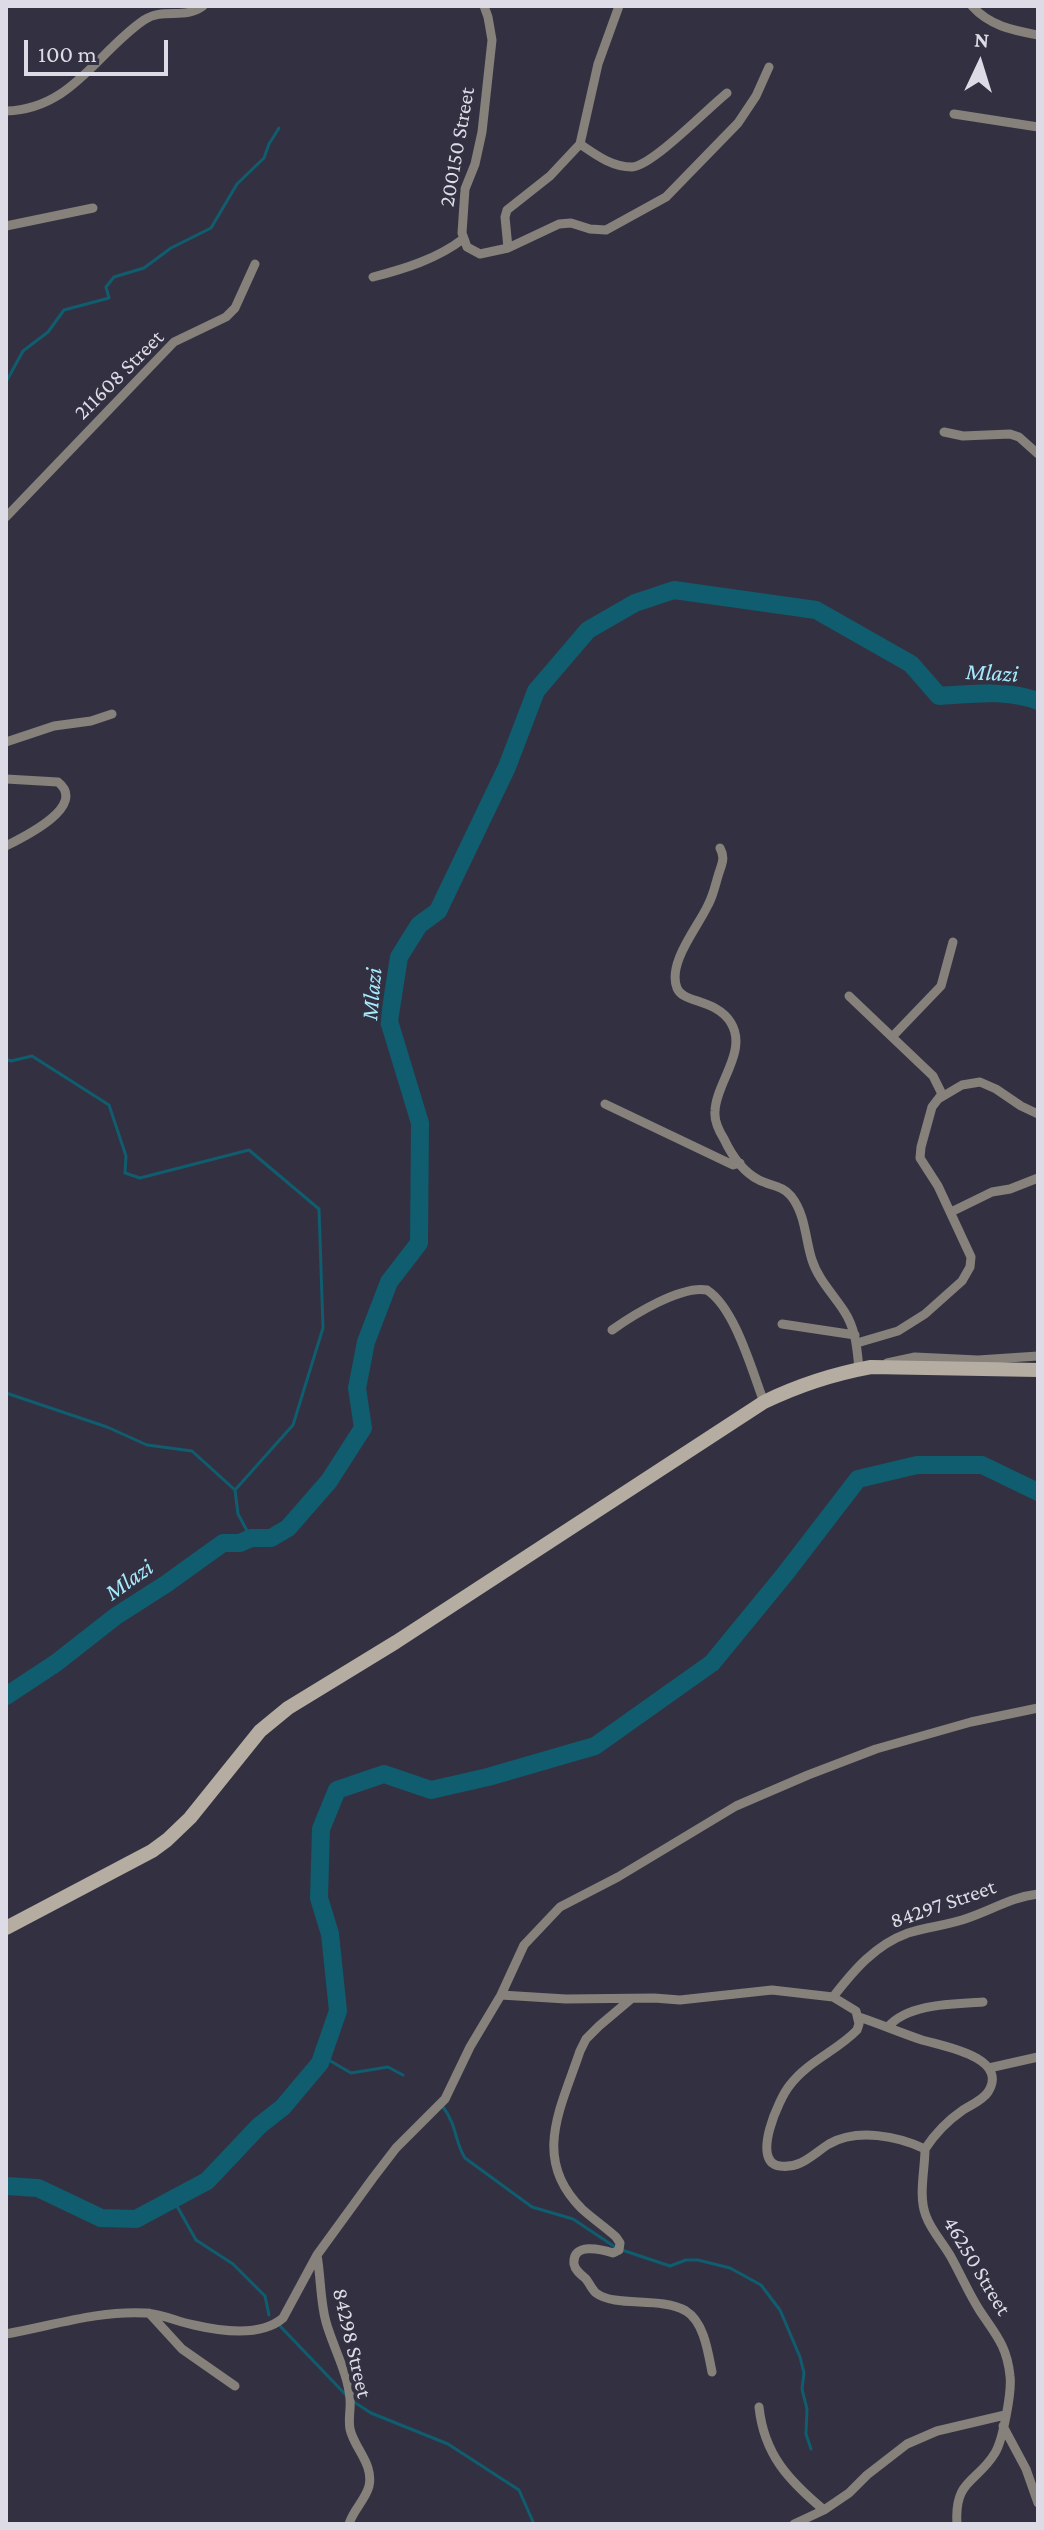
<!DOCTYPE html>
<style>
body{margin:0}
#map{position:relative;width:1044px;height:2530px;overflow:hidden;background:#333141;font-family:"Crimson Pro",serif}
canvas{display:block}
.frame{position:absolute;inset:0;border:8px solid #dcdbe6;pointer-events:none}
.north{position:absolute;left:940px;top:24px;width:80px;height:80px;-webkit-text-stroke:6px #333141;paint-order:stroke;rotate:4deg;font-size:22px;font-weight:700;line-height:32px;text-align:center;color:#dcdbe6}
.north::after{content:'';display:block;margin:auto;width:28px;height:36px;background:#dcdbe6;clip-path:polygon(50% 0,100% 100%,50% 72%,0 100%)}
.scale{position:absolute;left:24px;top:40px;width:144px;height:36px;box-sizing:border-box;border:4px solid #dcdbe6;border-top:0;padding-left:10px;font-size:24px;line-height:28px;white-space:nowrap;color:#dcdbe6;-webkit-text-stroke:6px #333141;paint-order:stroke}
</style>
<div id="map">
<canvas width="1044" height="2530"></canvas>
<div class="frame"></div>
<div class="north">N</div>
<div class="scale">100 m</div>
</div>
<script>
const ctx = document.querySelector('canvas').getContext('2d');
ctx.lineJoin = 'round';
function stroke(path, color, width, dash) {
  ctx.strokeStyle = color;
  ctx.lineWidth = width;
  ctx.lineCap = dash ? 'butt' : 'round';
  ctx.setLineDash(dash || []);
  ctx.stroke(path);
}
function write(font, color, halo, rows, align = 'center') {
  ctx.font = font + ' "Crimson Pro",serif';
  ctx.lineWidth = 8;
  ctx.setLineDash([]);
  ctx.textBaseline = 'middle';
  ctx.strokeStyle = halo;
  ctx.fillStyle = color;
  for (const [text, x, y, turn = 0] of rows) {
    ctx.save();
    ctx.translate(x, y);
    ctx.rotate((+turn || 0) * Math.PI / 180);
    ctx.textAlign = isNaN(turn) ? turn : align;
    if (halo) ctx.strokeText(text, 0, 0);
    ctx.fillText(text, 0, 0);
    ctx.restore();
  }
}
stroke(new Path2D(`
 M 6,382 L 23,351 L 48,332 L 64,310 L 109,298 L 106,287 L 114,277 L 144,268 L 171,248 L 211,228 L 237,184 L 264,158 L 269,144 L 279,128
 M 6,1059 L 11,1061 L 32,1056 L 109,1105 L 126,1156 L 125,1173 L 140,1178 L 249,1150 L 319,1209 L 323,1328 L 293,1425 L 235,1490
 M 6,1393 L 107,1427 L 147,1445 L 192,1451 L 235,1490 L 238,1514 L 251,1538
 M 322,2056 L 351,2073 L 388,2067 L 403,2075
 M 443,2107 C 457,2125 455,2143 465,2158 L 532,2207 L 573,2219 L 615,2247
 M 173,2199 L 196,2240 L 233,2264 L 265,2296 L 269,2315
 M 622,2250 L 670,2266 L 686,2260 L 698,2260 L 730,2268 L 761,2285 L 780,2310 L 800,2357 L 804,2373 L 802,2389 L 807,2409 L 806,2434 L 811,2449
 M 280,2326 L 346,2395
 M 351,2400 L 371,2413 L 448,2444 L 519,2490 L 534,2524`), '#0f5d6e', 3);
stroke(new Path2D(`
 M 6,1696 L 56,1663 L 116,1616 L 166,1584 L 223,1543 L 240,1543 L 251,1538 L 271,1538 L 288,1528 L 329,1481 L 363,1428 L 357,1388 L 366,1342 L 389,1282 L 419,1243 L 420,1123 L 389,1021 L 399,957 L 419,925 L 438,911 L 507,767 L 536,691 L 588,630 L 635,603 L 674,590 L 816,610 L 911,664 L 939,696 C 972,694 1006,689 1038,701
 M 6,2186 L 38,2188 L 101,2218 L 136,2219 L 207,2181 L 259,2126 L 283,2107 L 320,2063 L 338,2011 L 330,1934 L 319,1898 L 321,1829 L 337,1790 L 384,1774 L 431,1790 L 488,1777 L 595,1746 L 712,1663 L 785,1574 L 858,1479 L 917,1465 L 982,1465 L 1038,1492`), '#0f5d6e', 18);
stroke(new Path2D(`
 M 484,6 L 488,17 L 492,40 L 482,132 L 475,164 L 465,189 L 462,233 L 467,247 L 480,254 L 508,248 L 559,224 L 571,223 L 590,229 L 606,230 L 666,197 L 738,123 L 756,96 L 769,67
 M 619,6 L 598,64 L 580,144 C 596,155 612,167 632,167 C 652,166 707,109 727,93
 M 972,6 C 990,26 1012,30 1038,35
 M 6,111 C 72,109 97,52 144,20 C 163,7 185,20 203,6
 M 954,114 L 1038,127
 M 6,226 L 93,208
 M 508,248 L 505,217 L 507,210 L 550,176 L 580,144
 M 373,277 C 404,269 437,259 463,239
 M 944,432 L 963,436 L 1010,434 L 1019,437 L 1038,454
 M 6,517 L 174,342 L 226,317 L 235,308 L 255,264
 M 6,742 L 54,726 L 91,721 L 112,714
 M 6,779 L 58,782 C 88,806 24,837 6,846
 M 720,848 C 726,859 721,865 718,876 C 715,886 713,896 708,905 C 698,927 667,963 677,988 C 682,1003 717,999 731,1023 C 748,1051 716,1083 715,1111 C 714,1121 719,1131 724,1139 C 732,1156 743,1172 759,1180 C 771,1186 783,1186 791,1196 C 806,1215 805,1239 812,1260 C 818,1279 833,1294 844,1311 C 856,1329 857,1349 859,1369
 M 849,996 L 933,1076 L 942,1094 L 932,1107 L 921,1147 L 920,1158 L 938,1186 L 971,1257 L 970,1267 L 962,1281 L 925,1314 L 898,1331 L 857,1343
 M 892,1037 L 941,986 L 953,942
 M 940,1098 L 962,1085 L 980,1082 L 996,1089 L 1021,1106 L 1038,1114
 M 605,1104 L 733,1165 L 740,1163
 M 951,1212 L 992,1192 L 1010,1189 L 1038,1178
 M 782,1324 L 855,1335
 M 612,1330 C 633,1315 681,1285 707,1290 C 735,1308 752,1371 764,1402
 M 887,1363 L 915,1357 L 978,1360 L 1038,1356
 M 501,1995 L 566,1999 L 654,1998 L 680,2000 L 772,1990 L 833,1997 L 856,2011 L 859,2024 L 857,2030 C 837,2051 808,2061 790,2085 C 779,2098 750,2163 780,2166 C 801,2169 813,2154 829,2144 C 857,2128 898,2136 925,2149 C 925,2170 918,2196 926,2216 C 931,2230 943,2243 951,2257 C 961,2275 969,2294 980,2311 C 996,2335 1007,2346 1010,2376 C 1012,2391 1003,2440 995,2453 C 977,2483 954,2479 957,2524
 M 833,1997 C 854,1970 875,1945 908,1933 C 927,1927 949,1925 968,1918 C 992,1910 1012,1897 1038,1894
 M 631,1999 L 599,2026 L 586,2039 L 580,2051 C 561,2108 531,2159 582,2209 C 593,2219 605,2227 616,2237 L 620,2243 L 619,2250 L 613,2253 C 601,2249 572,2242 574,2264 C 575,2270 580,2274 585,2278 C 589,2282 592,2290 596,2293 C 616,2308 660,2296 686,2311 C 704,2322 708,2352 712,2372
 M 859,2017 C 880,2024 901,2033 922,2040 C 942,2046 1010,2057 988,2092 C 983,2100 971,2105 963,2110 C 947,2121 936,2132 925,2149
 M 888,2027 C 908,2003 955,2004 983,2002
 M 989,2068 L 1038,2057
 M 317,2255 C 321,2278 320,2300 326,2322 C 333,2347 348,2373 350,2399 C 351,2409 348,2419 350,2429 C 354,2448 374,2464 369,2486 C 366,2499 353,2510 349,2524
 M 149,2313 L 182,2349 L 235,2386
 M 6,2334 C 51,2326 100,2310 146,2313 C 162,2314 178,2322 194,2325 C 220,2331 261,2337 283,2318 L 317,2255 L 373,2178 L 396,2148 L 445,2099 L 470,2047 L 501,1995 L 524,1945 L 560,1907 L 618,1877 L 736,1806 L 808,1775 L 876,1749 L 971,1722 L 1038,1708
 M 759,2407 C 764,2454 788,2480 824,2510
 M 1003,2426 L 1026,2469 L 1038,2503
 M 794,2524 L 824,2510 L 849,2493 L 867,2475 L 907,2444 L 937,2431 L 1005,2415`), '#86817a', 9);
stroke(new Path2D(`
 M 6,1928 L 152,1851 L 167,1840 L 190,1818 L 260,1731 L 288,1708 L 396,1642 L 764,1402 C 799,1385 833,1374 871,1367 L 1038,1370`), '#b5ada1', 14);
write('22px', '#dcdbe6', '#333141', [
 ["200150 Street",457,147,-80],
 ["211608 Street",119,375,-45],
 ["84297 Street",943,1904,-19],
 ["46250 Street",977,2266,59],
 ["84298 Street",352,2343,77]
]);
write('italic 24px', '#a5eafd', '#333141', [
 ["Mlazi",992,673,3],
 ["Mlazi",372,994,-85],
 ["Mlazi",129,1580,-35]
]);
</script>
